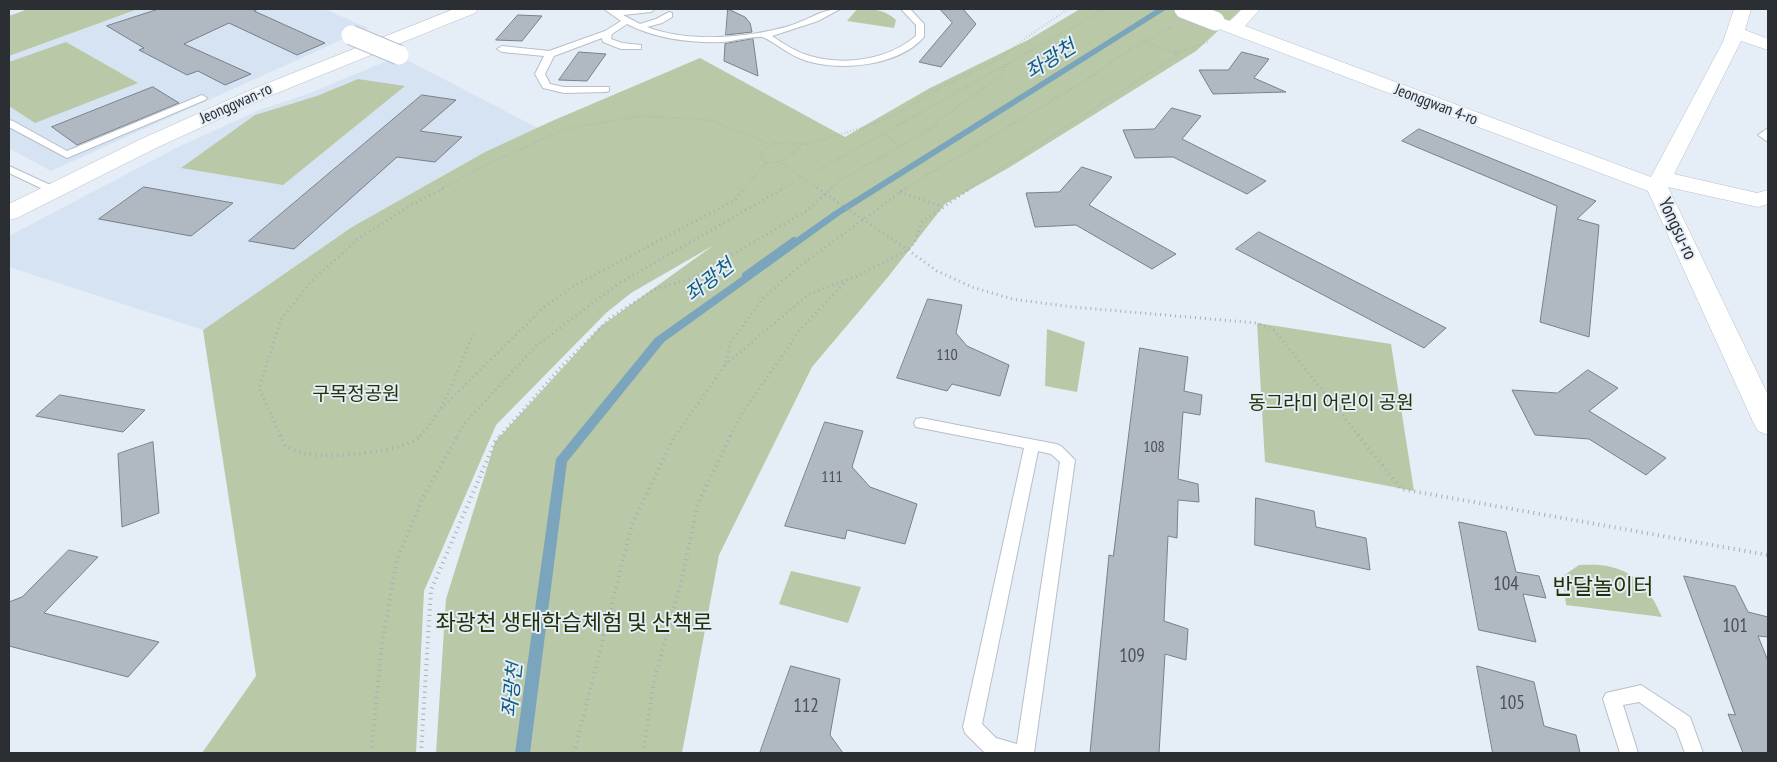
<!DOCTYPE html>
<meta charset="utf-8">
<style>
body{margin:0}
#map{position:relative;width:1777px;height:762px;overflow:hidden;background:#e5edf6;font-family:"PT Sans Narrow",sans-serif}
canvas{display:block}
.frame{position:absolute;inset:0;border:10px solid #2b2e32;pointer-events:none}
</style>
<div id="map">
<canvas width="1777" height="762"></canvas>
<div class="frame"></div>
</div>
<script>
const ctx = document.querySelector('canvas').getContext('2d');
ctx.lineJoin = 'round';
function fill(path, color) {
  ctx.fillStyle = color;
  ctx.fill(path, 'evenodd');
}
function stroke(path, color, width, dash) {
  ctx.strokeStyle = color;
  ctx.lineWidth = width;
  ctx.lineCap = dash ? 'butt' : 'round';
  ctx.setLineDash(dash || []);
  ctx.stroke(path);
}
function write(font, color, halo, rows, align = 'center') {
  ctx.font = font + ' "PT Sans Narrow","Noto Sans KR",sans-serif';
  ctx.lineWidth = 4;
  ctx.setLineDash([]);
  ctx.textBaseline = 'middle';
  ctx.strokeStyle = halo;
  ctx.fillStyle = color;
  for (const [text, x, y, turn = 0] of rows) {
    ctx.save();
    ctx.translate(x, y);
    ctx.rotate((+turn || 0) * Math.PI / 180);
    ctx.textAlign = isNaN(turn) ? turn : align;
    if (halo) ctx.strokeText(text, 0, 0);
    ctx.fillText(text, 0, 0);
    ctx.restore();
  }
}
fill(new Path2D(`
 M 138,9 L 324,9 L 368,28 L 51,171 L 9,148 L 9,56 Z
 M 399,56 L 538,128 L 485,152 L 352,227 L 203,330 L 9,267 L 9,236 L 180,146 L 262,109 L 305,95 Z`), '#d6e3f3');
fill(new Path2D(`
 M 28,9 L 138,9 L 9,56 L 9,16 Z
 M 857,9 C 873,9 884,9 896,20 L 894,28 L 847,21 Z
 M 1080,9 L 1242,9 L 1196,51 L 1010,167 L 945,204 L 888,277 L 812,367 L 719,555 L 682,753 L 436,753 L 446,599 L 495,442 L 601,326 L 714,245 L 631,293 L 606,313 L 496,425 L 424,591 L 416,753 L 202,753 L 256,676 L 203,330 L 352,227 L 485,152 L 552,121 L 700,58 L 845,137 L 930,88 L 1028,40 Z
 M 66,42 L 138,83 L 35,123 L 9,106 L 9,62 Z
 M 358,79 L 405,86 L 283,185 L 181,168 L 255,115 L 317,96 Z
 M 1257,323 L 1391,344 L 1414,491 L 1265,462 Z
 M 1047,329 L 1085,342 L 1077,392 L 1045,386 Z
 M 1579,565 C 1589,565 1601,564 1611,567 C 1638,573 1652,594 1662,617 L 1566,605 L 1563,576 Z
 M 791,571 L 861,587 L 848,623 L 779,604 Z`), '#b9c9a7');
fill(new Path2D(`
 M 1157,9 L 1167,9 L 840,215 L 664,342 L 567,462 L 530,753 L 515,753 L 556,459 L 655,338 L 833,212 Z`), '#7ba5bc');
stroke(new Path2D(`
 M 745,275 L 794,240`), '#7ba5bc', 6);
const building = new Path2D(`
 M 159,9 L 258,9 L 254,11 L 325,43 L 297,55 L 229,23 L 184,44 L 251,74 L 225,85 L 198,71 L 187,75 L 139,50 L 144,48 L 107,26 Z
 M 728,9 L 745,17 L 750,23 L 752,32 L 726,35 Z
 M 940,9 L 963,9 L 976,24 L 941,67 L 919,62 L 952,23 Z
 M 518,15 L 542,16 L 522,41 L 496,40 Z
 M 753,39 L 758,76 L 724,61 L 725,44 Z
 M 579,52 L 606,54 L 587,81 L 559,80 Z
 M 1242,52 L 1269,59 L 1254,78 L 1286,92 L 1213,94 L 1199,70 L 1228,70 Z
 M 153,87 L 179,103 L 77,145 L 52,127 Z
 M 422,95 L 456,100 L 420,131 L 462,137 L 435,162 L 397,157 L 294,249 L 249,241 Z
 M 1172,108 L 1201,116 L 1182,139 L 1266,181 L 1247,194 L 1173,157 L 1135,158 L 1123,130 L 1154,129 Z
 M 1419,129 L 1596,201 L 1577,219 L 1599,225 L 1589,337 L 1540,322 L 1557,206 L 1402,141 Z
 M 1082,167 L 1112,177 L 1089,205 L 1176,254 L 1152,269 L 1076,225 L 1035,227 L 1026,193 L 1059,192 Z
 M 144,187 L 233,203 L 191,236 L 99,219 Z
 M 1259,232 L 1446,328 L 1424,348 L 1236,249 Z
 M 928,299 L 962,305 L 956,333 L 967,346 L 1009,365 L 1000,396 L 952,384 L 947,391 L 897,378 Z
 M 1140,348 L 1188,357 L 1184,391 L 1202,395 L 1200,415 L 1183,412 L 1178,479 L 1198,484 L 1199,502 L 1178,500 L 1177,538 L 1168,536 L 1164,621 L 1188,629 L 1186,660 L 1165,654 L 1159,753 L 1090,753 L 1109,555 L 1113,556 Z
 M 1588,370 L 1618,388 L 1589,411 L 1666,458 L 1646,475 L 1589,439 L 1535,435 L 1512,390 L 1557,393 Z
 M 60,395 L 145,410 L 123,432 L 36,416 Z
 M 825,422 L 863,431 L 852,467 L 870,487 L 917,504 L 905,544 L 847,530 L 845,539 L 785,526 Z
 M 153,442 L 159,513 L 122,527 L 118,454 Z
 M 1256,498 L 1314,511 L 1316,527 L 1366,538 L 1370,570 L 1255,545 Z
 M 1459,522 L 1506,532 L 1516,572 L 1539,576 L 1546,598 L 1523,594 L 1536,642 L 1479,630 Z
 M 69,550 L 98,557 L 44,613 L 159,642 L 128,677 L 9,646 L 9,602 L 22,597 Z
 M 1684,576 L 1735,586 L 1748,612 L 1768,617 L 1768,637 L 1758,636 L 1768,661 L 1768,753 L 1743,753 L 1728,714 L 1735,715 Z
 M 791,666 L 840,679 L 830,735 L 843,753 L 760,753 Z
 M 1477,666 L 1534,682 L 1544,726 L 1576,735 L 1580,753 L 1493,753 Z`);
fill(building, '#b0b8c1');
stroke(building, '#788088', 1);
const lane = new Path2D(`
 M 604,9 L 655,9 L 651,12 L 623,15 L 640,24 L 656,19 L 669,12 L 672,13 L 672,17 L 662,23 L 647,27 C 688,43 748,38 789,26 C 806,21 822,9 840,9 L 818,21 L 772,36 C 784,44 796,52 810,56 C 845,66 888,60 916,36 L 916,25 L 901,9 L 910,9 L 924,24 L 924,37 C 898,67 834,73 799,58 C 790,55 768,38 762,37 C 754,36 734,41 724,42 C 692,43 656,39 627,24 L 612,34 L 611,39 L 622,43 L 641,45 L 641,49 L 621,49 L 603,42 L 602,38 L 554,56 L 545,74 L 550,84 L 564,87 L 609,87 L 609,91 L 606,92 L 564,93 L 543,88 L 535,74 L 544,56 L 502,52 L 497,49 L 502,46 L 549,51 L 605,31 L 621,21 Z
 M 202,95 L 207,98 L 205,100 L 67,158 L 9,127 L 9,120 L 13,121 L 67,151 Z
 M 1768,128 L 1768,142 L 1758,135 Z
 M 9,166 L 57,188 L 59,190 L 53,193 L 49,192 L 9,173 Z
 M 921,418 L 1056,444 L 1061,446 L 1075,460 L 1034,753 L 985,753 L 965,733 L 963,727 L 1024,448 L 916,427 L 914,423 L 916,419 ZM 1038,451 L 1051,454 L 1060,462 L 1017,744 L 996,738 L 982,724 Z
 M 1641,685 L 1690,717 L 1703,753 L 1685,753 L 1676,729 L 1639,702 L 1623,705 L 1638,753 L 1620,753 L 1603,699 L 1606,693 Z`);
const street = new Path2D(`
 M 1242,9 L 1260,9 L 1245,26 L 1651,177 L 1723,42 L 1734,9 L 1751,9 L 1745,30 L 1768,39 L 1768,50 L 1741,41 L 1674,174 L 1757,193 L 1768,190 L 1768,204 L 1758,207 L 1668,187 L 1768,395 L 1768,435 L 1758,431 L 1754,424 L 1648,191 L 1227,32 L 1209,25 L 1206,21 L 1209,17 L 1215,16 L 1230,21 Z`);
const secondary = new Path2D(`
 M 454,9 L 478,9 L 475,13 L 267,97 L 154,149 L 17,218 L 9,220 L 9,204 L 139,140 L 253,89 Z`);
stroke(lane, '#b7bfc8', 2);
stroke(street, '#b7bfc8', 1);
stroke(secondary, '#b7bfc8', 1);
stroke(new Path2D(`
 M 1144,42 L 1176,53
 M 883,134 L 900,145
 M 801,145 C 790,157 783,163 766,163 L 761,158 L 764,150 L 774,143 L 808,144 L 874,124 L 907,108 L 935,90 L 1004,56 L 1024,39 L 1068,9
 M 813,173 L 1105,9
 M 441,189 L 488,164 L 565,129 L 641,116 L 710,120 L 769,144
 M 744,189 L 766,163
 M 782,189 L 794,182
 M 831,189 L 839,181 L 937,125 L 936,122 L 1002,75 L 1006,64
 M 904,189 L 1080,84 L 1138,44 L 1172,27
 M 969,189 L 1176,56 L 1176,53 L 1208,42`), '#a7aeb5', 2, [0.5, 2.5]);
stroke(new Path2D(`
 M 900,192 L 941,206
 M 908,250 L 937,271 L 972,287 L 1012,299 L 1073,307 L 1257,323 L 1274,330 L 1359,436
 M 725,365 L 809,294 L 859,275 L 908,250 L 915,242 L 922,222 L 971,188
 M 441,409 L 543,308 L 574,286 L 733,201 L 745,188
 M 281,436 L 259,388 L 281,319 L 310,283 L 358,239 L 411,205 L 444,188
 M 420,436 C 446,409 458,368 473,334
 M 457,436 L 464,424 L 536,346 L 618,284 L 784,188
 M 500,436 L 560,368 L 610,318 L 653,290 L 693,278 L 808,210 L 832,188
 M 675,436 L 725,365 L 731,342 L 763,298 L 800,266 L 906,188
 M 730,436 L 741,415 L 799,331 L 847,280`), '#a7aeb5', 3, [1, 4]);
stroke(new Path2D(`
 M 280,435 L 285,446 C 292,449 300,453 307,454 C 332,458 404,453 422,435
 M 1358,435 L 1401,489 L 1768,555
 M 371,753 L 382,643 L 397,560 L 423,497 L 458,435
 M 421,753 L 431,590 L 495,442 L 501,435
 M 574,753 L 632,524 L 675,435
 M 643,753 L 654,681 L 682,578 L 698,503 L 731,435`), '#a7aeb5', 4, [1, 4.5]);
fill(lane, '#fff');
fill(street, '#fff');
fill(secondary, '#fff');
const streetBridge = new Path2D(`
 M 1184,9 L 1215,21
 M 351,35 L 399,55`);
stroke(streetBridge, '#b7bfc8', 21, []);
stroke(new Path2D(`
 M 780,162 L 819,189`), '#a7aeb5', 2, [0.5, 2.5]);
stroke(new Path2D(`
 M 817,188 L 908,250`), '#a7aeb5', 3, [1, 4]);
stroke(streetBridge, '#fff', 19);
write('16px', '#2b2e32', '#e5edf6', [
 ["Jeonggwan-ro",236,104,-24],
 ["Jeonggwan 4-ro",1436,105,21]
]);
write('16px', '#4c5056', null, [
 ["110",947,355],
 ["108",1154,447],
 ["111",832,477]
]);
write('19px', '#2b2e32', '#e5edf6', [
 ["Yongsu-ro",1677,229,65]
]);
write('19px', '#213105', '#e5edf6', [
 ["구목정공원",356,395],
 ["동그라미 어린이 공원",1331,404]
]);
write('19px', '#4c5056', null, [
 ["104",1506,585],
 ["101",1735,627],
 ["109",1132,657],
 ["105",1512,704],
 ["112",806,707]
]);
write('italic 20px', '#105c7d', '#e5edf6', [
 ["좌광천",1051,60,-32],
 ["좌광천",710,281,-38],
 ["좌광천",513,690,-84]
]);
write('22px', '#213105', '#e5edf6', [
 ["반달놀이터",1603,588],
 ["좌광천 생태학습체험 및 산책로",574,624]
]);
</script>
